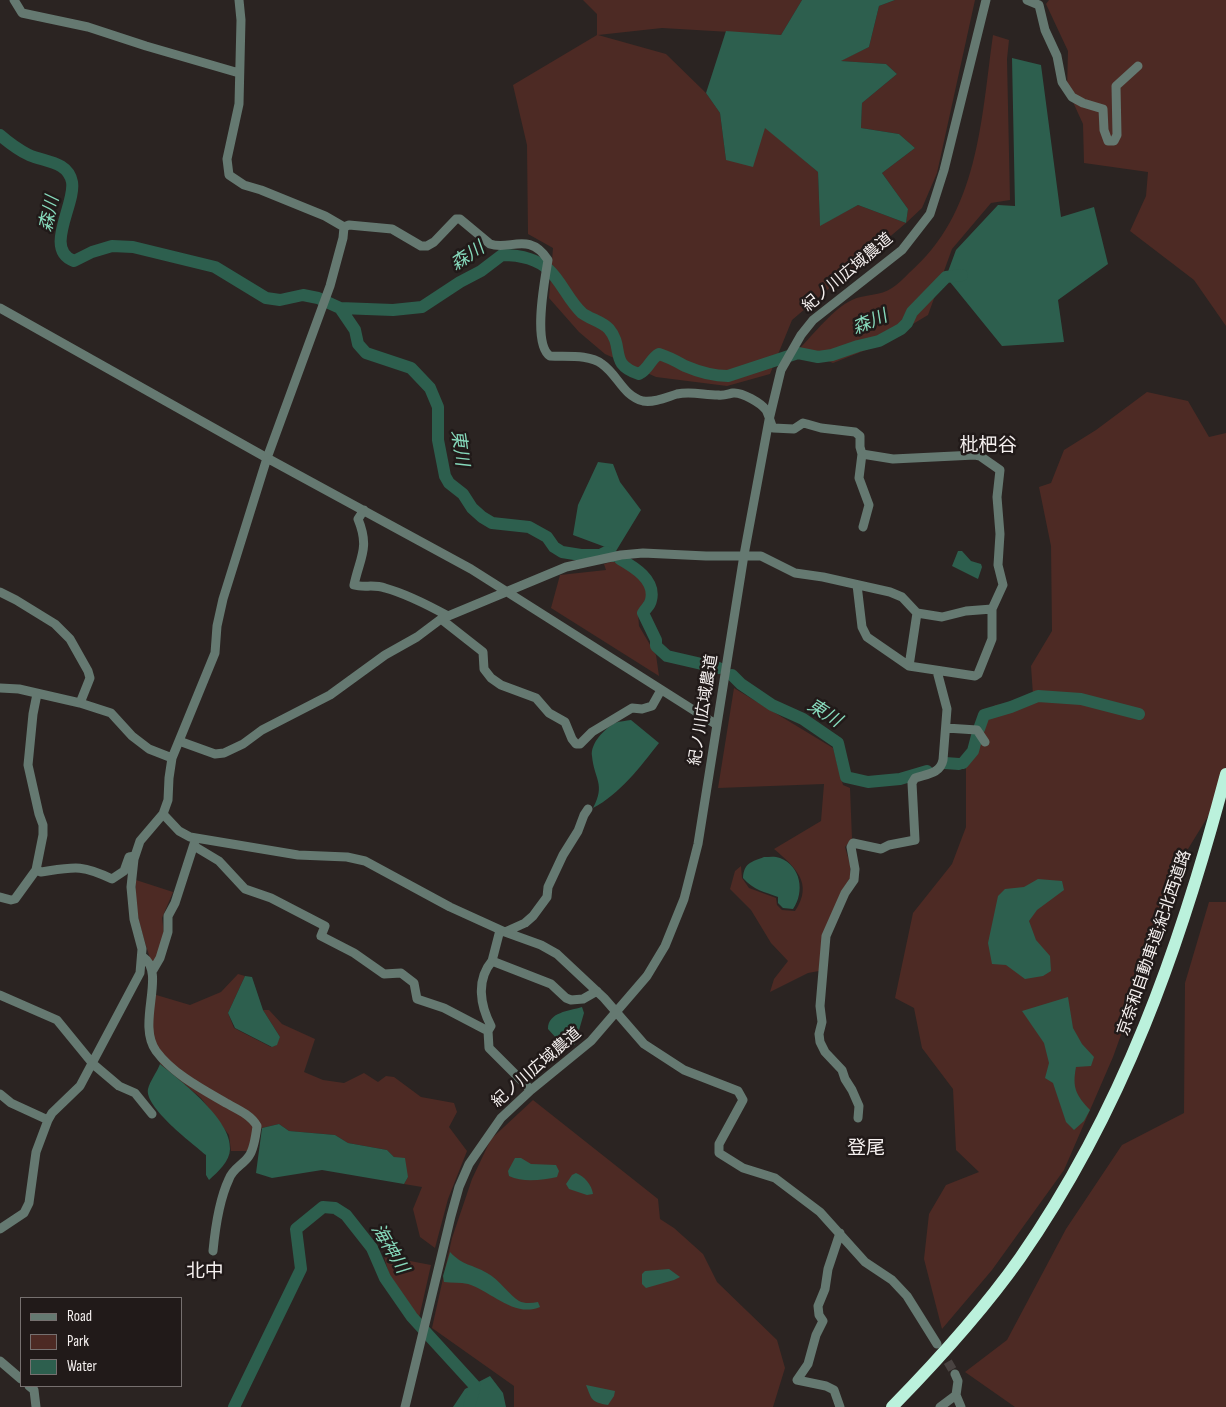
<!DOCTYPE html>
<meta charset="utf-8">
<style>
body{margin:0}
#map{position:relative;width:1226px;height:1407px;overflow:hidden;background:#2b2422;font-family:"Sofia Sans Condensed",sans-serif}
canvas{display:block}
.legend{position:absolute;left:20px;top:1297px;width:162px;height:90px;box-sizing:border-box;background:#211a19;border:1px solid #76706f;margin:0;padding:6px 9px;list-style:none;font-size:15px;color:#f5f0ef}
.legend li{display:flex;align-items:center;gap:10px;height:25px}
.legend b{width:25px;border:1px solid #76706f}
</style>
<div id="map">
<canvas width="1226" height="1407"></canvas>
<ul class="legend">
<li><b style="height:6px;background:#657971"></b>Road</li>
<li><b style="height:14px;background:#4d2a24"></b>Park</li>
<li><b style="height:14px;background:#2d5f4e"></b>Water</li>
</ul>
</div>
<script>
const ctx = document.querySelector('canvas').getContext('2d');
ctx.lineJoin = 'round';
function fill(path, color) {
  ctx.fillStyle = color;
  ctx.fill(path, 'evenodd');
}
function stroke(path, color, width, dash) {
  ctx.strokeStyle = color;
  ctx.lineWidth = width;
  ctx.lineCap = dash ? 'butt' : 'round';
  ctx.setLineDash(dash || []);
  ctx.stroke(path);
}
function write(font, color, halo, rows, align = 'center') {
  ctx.font = font + ' "Sofia Sans Condensed","Noto Sans JP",sans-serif';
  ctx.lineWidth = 5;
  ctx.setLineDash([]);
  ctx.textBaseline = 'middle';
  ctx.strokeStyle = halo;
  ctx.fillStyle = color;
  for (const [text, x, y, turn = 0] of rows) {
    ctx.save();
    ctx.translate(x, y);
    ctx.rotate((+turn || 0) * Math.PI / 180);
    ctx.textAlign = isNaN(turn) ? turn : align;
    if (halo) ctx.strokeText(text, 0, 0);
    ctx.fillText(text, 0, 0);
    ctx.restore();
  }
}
fill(new Path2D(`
 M 583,0 L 802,0 L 781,35 L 662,28 L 598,35 L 666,54 L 706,93 L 720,113 L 726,160 L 765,127 L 818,172 L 820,225 L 858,205 L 906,223 L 908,209 L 882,173 L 915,148 L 899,134 L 861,128 L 862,103 L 897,74 L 886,64 L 840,61 L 869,47 L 879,6 L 895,0 L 975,0 L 937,173 L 922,208 L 906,223 L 792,320 L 770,374 L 727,386 L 656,377 L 605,354 L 579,332 L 549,298 L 553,248 L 528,234 L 527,145 L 513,85 L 597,35 L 597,14 Z
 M 1049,0 L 1226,0 L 1226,326 L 1194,280 L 1130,231 L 1146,196 L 1148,172 L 1084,163 L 1083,124 L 1067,89 L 1068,51 L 1046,4 Z
 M 993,35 L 1009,40 L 1007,59 L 1010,200 L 991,203 L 952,249 L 928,315 L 876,346 L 833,363 L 799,349 C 813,335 834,308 852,300 C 864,294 881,296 892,288 C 898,284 904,278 909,273 C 979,213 981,120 993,35 Z
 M 1147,392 L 1188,401 L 1209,437 L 1226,433 L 1226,787 L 1188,849 L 1113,1057 L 1064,1170 L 992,1270 L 942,1329 L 924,1259 L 929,1214 L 946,1185 L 979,1172 L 956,1150 L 953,1089 L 922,1048 L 914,1008 L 895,998 L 913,913 L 952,864 L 966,827 L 966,766 L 982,726 L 995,705 L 1011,703 L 1033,695 L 1031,666 L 1052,631 L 1051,546 L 1039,487 L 1051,483 L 1064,450 L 1096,430 Z
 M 614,561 C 637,574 661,584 638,612 L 639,626 L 656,655 L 659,676 L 551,608 L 560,575 L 606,570 L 604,564 Z
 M 734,688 L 833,748 L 843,785 L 850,788 L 852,839 L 845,847 L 850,864 L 850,878 L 841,892 L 819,971 L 808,973 L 770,992 L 774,979 L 788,961 L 771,943 L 751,910 L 730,889 L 735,871 L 741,866 L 742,878 L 749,888 L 776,898 L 777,905 L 782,910 L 795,911 C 814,883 795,867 774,849 L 821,821 L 824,784 L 718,788 Z
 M 136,880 L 173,892 L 162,918 L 164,934 L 157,957 L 152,964 C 143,936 133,909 136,880 Z
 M 1209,902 L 1226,902 L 1226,1407 L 1015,1407 L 965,1372 L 1007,1340 L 1066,1229 L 1122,1145 L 1184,1113 L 1185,983 Z
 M 238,974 L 245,976 L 228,1013 L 234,1028 L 271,1047 L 276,1045 L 280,1037 L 263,1010 L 269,1010 L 282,1024 L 315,1039 L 304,1072 L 323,1080 L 344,1083 L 364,1073 L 378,1082 L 386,1076 L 394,1077 L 421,1097 L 454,1103 L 457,1112 L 449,1127 L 467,1151 L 448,1199 L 435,1248 L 420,1237 L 413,1209 L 422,1187 L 404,1184 L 408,1177 L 394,1157 L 387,1150 L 348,1143 L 335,1135 L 289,1131 L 279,1124 L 262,1128 L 247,1151 L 231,1151 L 229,1135 L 201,1098 L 160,1064 L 149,1020 L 153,994 L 190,1005 L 221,992 Z
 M 533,1100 L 658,1199 L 660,1219 L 674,1228 L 703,1254 L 717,1282 L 777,1340 L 785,1368 L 773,1407 L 514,1407 L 514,1386 L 432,1328 L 452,1238 L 472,1179 L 491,1139 Z
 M 384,1256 L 431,1265 L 419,1318 C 400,1295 391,1286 384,1256 Z`), '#4d2a24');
fill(new Path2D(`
 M 802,0 L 895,0 L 879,6 L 869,47 L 841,61 L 886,64 L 897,74 L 862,103 L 861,128 L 899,134 L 915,148 L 882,173 L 908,209 L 906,223 L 858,205 L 820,226 L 818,172 L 765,128 L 753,167 L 726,160 L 720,113 L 706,93 L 726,31 L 781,35 Z
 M 1012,58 L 1041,65 L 1061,217 L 1094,207 L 1108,264 L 1058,300 L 1064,342 L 1002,346 L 946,277 L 956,250 L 998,205 L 1015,206 Z
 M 598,462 L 613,464 L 620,482 L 641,510 L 616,551 L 573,535 L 578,505 Z
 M 958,551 L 962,551 L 971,561 L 981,564 L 982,567 L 978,579 L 952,566 Z
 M 631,720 L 659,743 C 640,767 620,794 593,808 C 606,784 594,779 592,756 C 590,744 604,729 615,723 C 620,721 626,721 631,720 Z
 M 764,857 C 769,857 775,856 780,858 C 801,866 805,892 793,909 L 783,908 L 778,903 L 778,897 C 765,892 753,890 743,878 C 744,863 751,862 764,857 Z
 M 1038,879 L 1062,881 L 1064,890 L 1037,910 L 1029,921 L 1036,940 L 1050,956 L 1051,971 L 1043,976 L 1025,979 L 1006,965 L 992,964 L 988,943 L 998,896 L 1005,889 L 1024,887 Z
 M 245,976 L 252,977 L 263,1010 L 280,1037 L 277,1045 L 272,1047 L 235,1028 L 228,1013 Z
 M 1068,997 L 1073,1028 L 1082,1044 L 1094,1057 L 1091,1066 L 1076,1067 C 1072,1088 1076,1095 1090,1110 L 1084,1121 L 1074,1130 L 1066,1122 L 1053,1083 L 1045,1078 L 1049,1063 L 1044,1043 L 1022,1011 Z
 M 582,1007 L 584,1013 L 575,1044 L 567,1050 L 548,1029 C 548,1012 569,1011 582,1007 Z
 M 160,1064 C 181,1081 232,1120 230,1149 C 230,1161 218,1172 209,1180 L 206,1175 L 206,1155 C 193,1144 144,1107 148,1089 C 150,1081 157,1072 160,1064 Z
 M 279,1124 L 289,1131 L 335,1135 L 348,1143 L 387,1150 L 394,1157 L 405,1158 L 408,1177 L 404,1184 L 322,1170 L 272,1178 L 256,1173 L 262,1128 Z
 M 515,1158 L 521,1158 L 531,1164 L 556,1165 L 559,1171 L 557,1177 C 543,1180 523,1183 509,1176 L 508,1171 Z
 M 576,1173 C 584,1176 592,1185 593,1194 L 587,1195 L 569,1189 L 566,1184 L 572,1175 Z
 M 450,1252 C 463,1266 472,1264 487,1273 C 499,1279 510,1296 519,1301 C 525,1304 532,1303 538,1302 L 540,1307 C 514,1318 491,1291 468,1284 C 460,1282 452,1283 444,1282 L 443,1276 Z
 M 669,1269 L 680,1277 L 674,1280 L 646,1288 L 642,1284 L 642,1274 L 645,1271 Z
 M 490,1376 L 503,1393 L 506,1407 L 453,1407 L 465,1389 Z
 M 586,1385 L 615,1391 L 614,1396 L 608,1405 C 591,1402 592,1400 586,1385 Z`), '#2d5f4e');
stroke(new Path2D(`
 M 0,135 C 8,142 19,150 29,155 C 45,162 68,161 72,182 C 76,204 43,250 74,261 L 92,252 L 112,246 L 133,247 L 215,267 L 266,298 L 280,300 L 303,295 L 318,298 L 340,308 L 393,310 L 422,307 L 460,282 L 481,271 L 502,255 C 519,255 536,258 549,270 C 561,281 569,301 582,313 C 590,319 603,322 609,329 C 625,348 608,364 639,374 C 649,369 650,359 659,354 C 669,357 676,361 685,366 C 699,372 713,376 728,376 L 798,353 L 818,357 L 832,355 L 858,346 L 879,341 L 901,329 L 907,323 L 912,312 L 946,277 L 962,275
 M 340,308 L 355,330 L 358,344 L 366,353 L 411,368 L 430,388 L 438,407 L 438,440 L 445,476 L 449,483 L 463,494 L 472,508 L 482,517 L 492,523 L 529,527 L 547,537 L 554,547 L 562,552 L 581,555 L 600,555 L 606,552 L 613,556
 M 620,559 C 634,567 656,580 651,600 C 650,606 646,608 643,613 L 656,640 L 656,646 L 667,656 L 719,668
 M 732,675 L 741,684 L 772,705 L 803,719 L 838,743 L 846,777 L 868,782 L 900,779 L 927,771
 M 979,729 L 984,715 L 1011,707 L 1038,696 L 1081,699 L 1139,714
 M 945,763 L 959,764
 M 963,763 L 973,751 L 978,732
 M 234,1407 L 301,1269 L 296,1229 L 323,1207 L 335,1208 L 346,1215 L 372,1248 L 385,1278 L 412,1317 L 475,1386 L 469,1407`), '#2d5f4e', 12);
stroke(new Path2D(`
 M 941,1350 L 955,1374`), '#494341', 9, [9, 4.5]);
stroke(new Path2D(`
 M 14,0 L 22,13 L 88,27 L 146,46 L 239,73
 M 239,0 L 241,20 L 239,104 L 227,159 L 229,175 L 244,185 L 261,190 L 325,216 L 344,227 L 349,225 L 392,229 L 421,246 L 427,246 L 434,242 L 456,219 L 460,219 L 490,244 C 510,251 529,231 548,260 C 545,279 532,344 550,356 C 566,357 589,354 602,364 C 618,375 623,396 643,401 C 654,403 667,397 677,394 C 691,391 704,395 718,395 C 723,396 728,394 733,393 C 742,392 761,403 766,410 C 769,415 770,422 773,428 L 794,429 L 803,423 L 807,424 L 821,428 L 855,432 L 860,436 L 860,447 L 862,454 L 893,459 L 975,455 L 980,456 L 1000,470 L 997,497 L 1000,534 L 998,565 L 1003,585 L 992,609 L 992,639 L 978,674 L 975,676 L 909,666 L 867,637 L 862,627 L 857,585
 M 1027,0 L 1039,5 L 1045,30 L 1057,56 L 1062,82 L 1072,97 L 1083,103 L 1103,109 L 1104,130 L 1108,141 L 1114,141 L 1117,135 L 1116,86 L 1138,66
 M 0,308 L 267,458 L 471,569 L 717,725
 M 862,454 L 859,478 L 869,505 L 863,527
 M 364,510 L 358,519 C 370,548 360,557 354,585 C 364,588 374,584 385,588 C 407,594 428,605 448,616
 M 0,592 L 16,600 L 55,624 L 70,639 L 88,671 L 90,678 L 80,703
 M 441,619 L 483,652 L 484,669 L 491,678 L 501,685 L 536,698 L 549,713 L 565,722 L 572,739 L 576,744 L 580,744 L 592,732 L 632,708 L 642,709 L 652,706 L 661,690
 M 909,666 L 917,613
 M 0,688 L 19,689 L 80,703 L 111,713 L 132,736 L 149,749 L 172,758
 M 946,728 L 977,730 L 985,742
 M 179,741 L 215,754 L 224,753 L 243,744 L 262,730 L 330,695 L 385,655 L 417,637 L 441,619 L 566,567 L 621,555 L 643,553 L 706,556 L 761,556 L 795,573 L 823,577 L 890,592 L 902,597 L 917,613 L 942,617 L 966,611 L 992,609
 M 163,814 L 179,831 L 190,837 L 298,855 L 347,857 L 365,861 L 450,907 L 505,932 L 541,945 L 557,954 L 604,998 L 644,1044 L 684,1070 L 738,1091 L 743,1100 L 719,1144 L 719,1153 L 743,1168 L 775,1178 L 820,1212 L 865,1262 L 892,1280 L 907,1296 L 937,1344
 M 194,846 L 219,861 L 245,889 L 271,898 L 325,926 L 321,936 L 354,953 L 384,974 L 401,973 L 414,983 L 417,999 L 444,1008 L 488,1031
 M 36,870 L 41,872 C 74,867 81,864 112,879 L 124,871 L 129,857 L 135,856
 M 0,897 L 11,900 L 15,899 L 36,870 L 43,835 L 43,825 L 39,814 L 28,765 L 33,714 L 37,694
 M 505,932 L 525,923 L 533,916 L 547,897 L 548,887 L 563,855 L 578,831 L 584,815 L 588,809
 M 143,957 C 167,973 136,1023 156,1051 C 173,1074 202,1089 226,1103 C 237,1109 251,1115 257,1126 C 256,1134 254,1149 249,1156 C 243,1165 233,1168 229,1179 C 220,1198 215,1230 213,1251
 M 492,961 L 500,930
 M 153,970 L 160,958 L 168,932 L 168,916 L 175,903 L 195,841
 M 0,995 L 57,1020 L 93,1064 L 119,1086 L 135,1093 L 152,1114
 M 531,1090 L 489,1048 L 488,1031 L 491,1026 C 480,1005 476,980 492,961 L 551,984 L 566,998 L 571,1000 L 583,999 L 597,991
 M 0,1094 L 11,1103 L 48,1120
 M 858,1118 L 859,1106 L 852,1090 L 845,1079 L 842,1070 L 825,1052 L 820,1042 L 819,1034 L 822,1022 L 820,1006 L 826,936 L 845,893 L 854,880 L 855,869 L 851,847 L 853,843 L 881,849 L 889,845 L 915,840 L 912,783 L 915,778 C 927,774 940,774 943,760 L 947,709 L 937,671
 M 0,1229 L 24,1213 L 29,1203 L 36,1152 L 48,1120 L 52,1113 L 80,1086 L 140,973 L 142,949 L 134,919 L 131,887 L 134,859 L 140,841 L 163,814 L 168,800 L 169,778 L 172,758 L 215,653 L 217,626 L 223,599 L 267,458 L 330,286 L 343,238 L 344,227
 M 840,1233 L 828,1269 L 825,1289 L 818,1306 L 819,1315 L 823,1321 L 816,1335 L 808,1364 L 797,1380 L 826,1386 L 834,1390 L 840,1407
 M 0,1361 L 21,1379
 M 955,1374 L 958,1381 L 956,1395 L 961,1407
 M 29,1386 L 34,1390 L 36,1407
 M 405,1407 L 451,1216 L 459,1187 L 469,1164 L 501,1118 L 531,1090 L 591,1041 L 647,976 L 665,946 L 684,899 L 698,844 L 744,555 L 769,420 L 781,370 L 801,335 L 813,320 L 902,250 L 930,214 L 944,170 L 986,0
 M 940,1407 L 956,1395`), '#657971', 9);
stroke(new Path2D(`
 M 892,1407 C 938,1360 982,1312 1020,1258 C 1123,1110 1180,948 1226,774`), '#bbf1dc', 12);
write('16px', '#f5f0ef', '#211a19', [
 ["紀ノ川広域農道",848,273,-40],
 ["紀ノ川広域農道",704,710,-81],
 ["京奈和自動車道;紀北西道路",1155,943,-71],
 ["紀ノ川広域農道",537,1068,-41]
]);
write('italic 18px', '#86d9bb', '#211a19', [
 ["森川",50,214,-78],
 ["森川",468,257,-34],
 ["森川",870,323,-23],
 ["東川",459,448,82],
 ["東川",824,714,32],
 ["海神川",389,1249,59]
]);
write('19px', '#f5f0ef', '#211a19', [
 ["枇杷谷",988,446],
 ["登尾",866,1149],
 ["北中",205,1272]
]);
</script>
